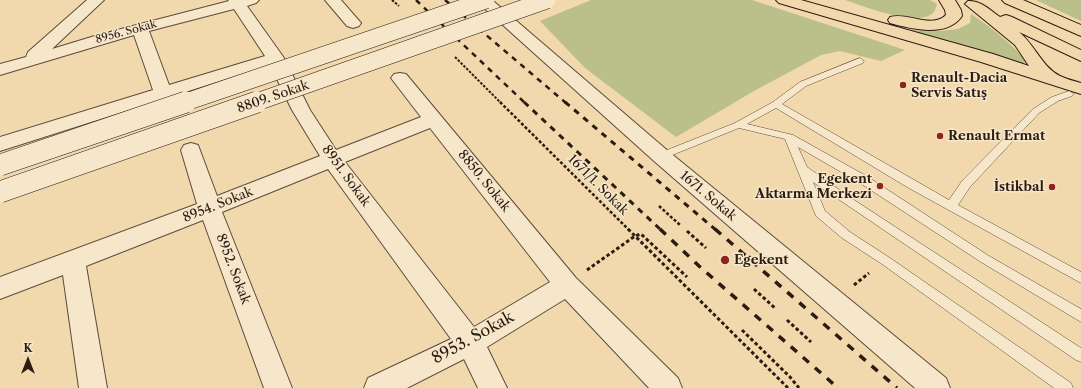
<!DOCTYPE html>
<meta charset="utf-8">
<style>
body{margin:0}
#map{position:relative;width:1081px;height:388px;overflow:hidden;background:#f1d9ad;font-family:"Libre Caslon Text",serif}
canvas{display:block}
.north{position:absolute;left:8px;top:340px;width:40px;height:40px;-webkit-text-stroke:3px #f6e6ca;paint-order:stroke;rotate:0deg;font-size:11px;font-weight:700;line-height:16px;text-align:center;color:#2b1c12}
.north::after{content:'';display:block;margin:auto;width:14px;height:18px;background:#2b1c12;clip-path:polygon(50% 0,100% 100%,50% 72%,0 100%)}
</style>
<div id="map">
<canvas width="1081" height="388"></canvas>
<div class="north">K</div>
</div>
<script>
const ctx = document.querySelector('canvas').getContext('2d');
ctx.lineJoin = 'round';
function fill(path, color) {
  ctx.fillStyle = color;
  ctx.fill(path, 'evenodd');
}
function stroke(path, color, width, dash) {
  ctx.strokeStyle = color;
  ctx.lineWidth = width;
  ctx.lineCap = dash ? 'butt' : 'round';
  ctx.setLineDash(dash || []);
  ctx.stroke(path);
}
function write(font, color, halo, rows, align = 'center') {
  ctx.font = font + ' "Libre Caslon Text",serif';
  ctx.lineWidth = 3;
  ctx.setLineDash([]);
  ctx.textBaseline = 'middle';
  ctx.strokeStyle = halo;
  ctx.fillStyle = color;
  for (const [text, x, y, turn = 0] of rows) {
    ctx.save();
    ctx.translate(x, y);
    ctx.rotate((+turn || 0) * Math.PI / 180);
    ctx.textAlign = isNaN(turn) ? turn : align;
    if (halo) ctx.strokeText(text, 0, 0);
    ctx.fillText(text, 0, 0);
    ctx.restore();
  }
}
fill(new Path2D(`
 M 591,0 L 752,0 L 905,50 L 881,61 L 840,51 L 821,55 L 754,91 L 676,137 L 585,68 L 540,21 Z
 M 845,0 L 930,0 L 937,4 C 936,7 935,11 933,13 C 918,28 863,6 845,0 Z
 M 1036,0 L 1081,0 L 1081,21 Z
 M 971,14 C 992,28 1010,42 1026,61 L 1022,64 L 904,30 L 940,31 L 958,29 L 970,23 Z`), '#bbbf89');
const lane = new Path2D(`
 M 860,58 L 864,61 L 863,63 L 806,86 L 782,104 L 949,200 L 962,181 L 1033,109 L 1052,97 L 1069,91 L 1074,94 L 1072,96 L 1058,101 L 1039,113 L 970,187 L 958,205 L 1081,272 L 1081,283 L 907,187 L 776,108 L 747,124 L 793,135 L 868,177 L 989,256 L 1081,309 L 1081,322 L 981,262 L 860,183 L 798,147 L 807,167 L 851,198 L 1081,348 L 1081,362 L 1076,360 L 813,182 L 825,211 L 850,232 L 890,258 L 1071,383 L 1073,388 L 1054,388 L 882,264 L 842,238 L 816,216 L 785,139 L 739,128 L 665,158 L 661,159 L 656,156 L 657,154 L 735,123 L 773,102 L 800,82 Z`);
const street = new Path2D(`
 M 87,0 L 104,0 L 52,49 L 98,35 L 229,1 L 228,0 L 259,0 L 256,3 L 247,6 L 284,58 L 310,110 L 336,150 L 421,117 L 391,78 L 394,74 L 400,73 L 406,74 L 576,278 L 678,378 L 682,388 L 649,388 L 565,299 L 487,347 L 507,388 L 478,388 L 464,359 L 407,388 L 364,388 L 368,378 L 451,339 L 328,169 L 222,212 L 292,388 L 264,388 L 203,220 L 86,266 L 107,388 L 79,388 L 63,275 L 0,299 L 0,277 L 197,204 L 181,150 L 184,145 L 191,143 L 198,145 L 217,196 L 320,156 L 292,110 L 270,65 L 0,151 L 0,137 L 153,90 L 134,35 L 0,75 L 0,64 L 26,57 L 28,52 ZM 234,9 L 265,56 L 169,85 L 149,31 ZM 430,128 L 550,282 L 474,327 L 345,162 Z
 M 325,0 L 341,0 L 361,23 L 359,26 L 353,28 L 347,26 Z
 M 475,0 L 492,0 L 668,151 L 946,378 L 950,388 L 915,388 L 654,161 Z`);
const highway = new Path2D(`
 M 776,0 L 801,0 L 993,54 L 1029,66 L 1015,45 L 965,4 L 968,1 C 980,0 990,10 1000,17 L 1006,15 L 1012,17 L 1081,50 L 1081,61 L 1019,32 C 1035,45 1042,67 1060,76 C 1066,79 1074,81 1081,83 L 1081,94 L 981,62 L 779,3 Z
 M 939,0 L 955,0 L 961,10 L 962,16 C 947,38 912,29 890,23 L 888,20 L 890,17 C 908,12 931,29 946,15 L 945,10 Z
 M 1002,0 L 1023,0 L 1081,25 L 1081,36 L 1005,3 Z`);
stroke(lane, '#5c4b39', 1);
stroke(street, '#5c4b39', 2);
stroke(highway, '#2b1c12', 2);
stroke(new Path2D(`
 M 392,0 L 399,6
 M 455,57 L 501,103`), '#2b1c12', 2, [2.5, 1.5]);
stroke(new Path2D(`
 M 500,102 L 629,230
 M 659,206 L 680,225`), '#2b1c12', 2.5, [3, 2]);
stroke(new Path2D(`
 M 628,229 L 788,388
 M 687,231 L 706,248
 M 587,270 L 635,236 L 641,234 L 687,277
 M 854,285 L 869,273
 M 754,289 L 776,309
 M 787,320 L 811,342
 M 742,330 L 790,377 L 799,388`), '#2b1c12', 3, [3.5, 2.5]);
fill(lane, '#f6e6ca');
fill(street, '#f6e6ca');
fill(highway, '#f1d9ad');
stroke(new Path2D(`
 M 416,0 L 525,103
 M 445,0 L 566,103`), '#2b1c12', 2.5, [5.5, 5.5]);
stroke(new Path2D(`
 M 524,102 L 661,230
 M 565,102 L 716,230`), '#2b1c12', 3, [6, 6]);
stroke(new Path2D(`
 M 660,229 L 699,266 L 838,388
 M 715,229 L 897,388`), '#2b1c12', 3.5, [8, 8]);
const secondaryBridgeFar1 = new Path2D(`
 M 183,103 L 486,0
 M 254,103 L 547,0`);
const secondaryBridge = new Path2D(`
 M 0,165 L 186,102
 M 0,192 L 257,102`);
stroke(secondaryBridgeFar1, '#2b1c12', 18, []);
stroke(secondaryBridge, '#2b1c12', 22, []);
stroke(secondaryBridgeFar1, '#f6e6ca', 17);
stroke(secondaryBridge, '#f6e6ca', 21);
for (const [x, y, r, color] of [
 [903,85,4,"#8f2418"],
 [940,136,4,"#8f2418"],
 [880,186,4,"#8f2418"],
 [1052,187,4,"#8f2418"],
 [725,260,5,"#8f2418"]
]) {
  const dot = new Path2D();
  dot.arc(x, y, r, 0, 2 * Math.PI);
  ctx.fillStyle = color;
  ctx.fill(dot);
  stroke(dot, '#f6e6ca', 1.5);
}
write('11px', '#2b1c12', '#f6e6ca', [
 ["8956. Sokak",126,32,-15]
]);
write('bold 13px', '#2b1c12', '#f6e6ca', [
 ["Renault-Dacia",911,78],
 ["Servis Satış",911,93],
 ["Renault Ermat",948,136],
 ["Egekent",872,179,"right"],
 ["Aktarma Merkezi",872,194,"right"],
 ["İstikbal",1044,187,"right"],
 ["Egekent",734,260]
], 'left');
write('13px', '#2b1c12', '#f6e6ca', [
 ["8809. Sokak",273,97,-19],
 ["8951. Sokak",346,176,54],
 ["8850. Sokak",484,181,51],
 ["1671/1. Sokak",598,185,45],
 ["1671. Sokak",708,196,40],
 ["8954. Sokak",218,205,-22],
 ["8952. Sokak",233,269,69]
]);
write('16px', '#2b1c12', '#f6e6ca', [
 ["8953. Sokak",473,338,-29]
]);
</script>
